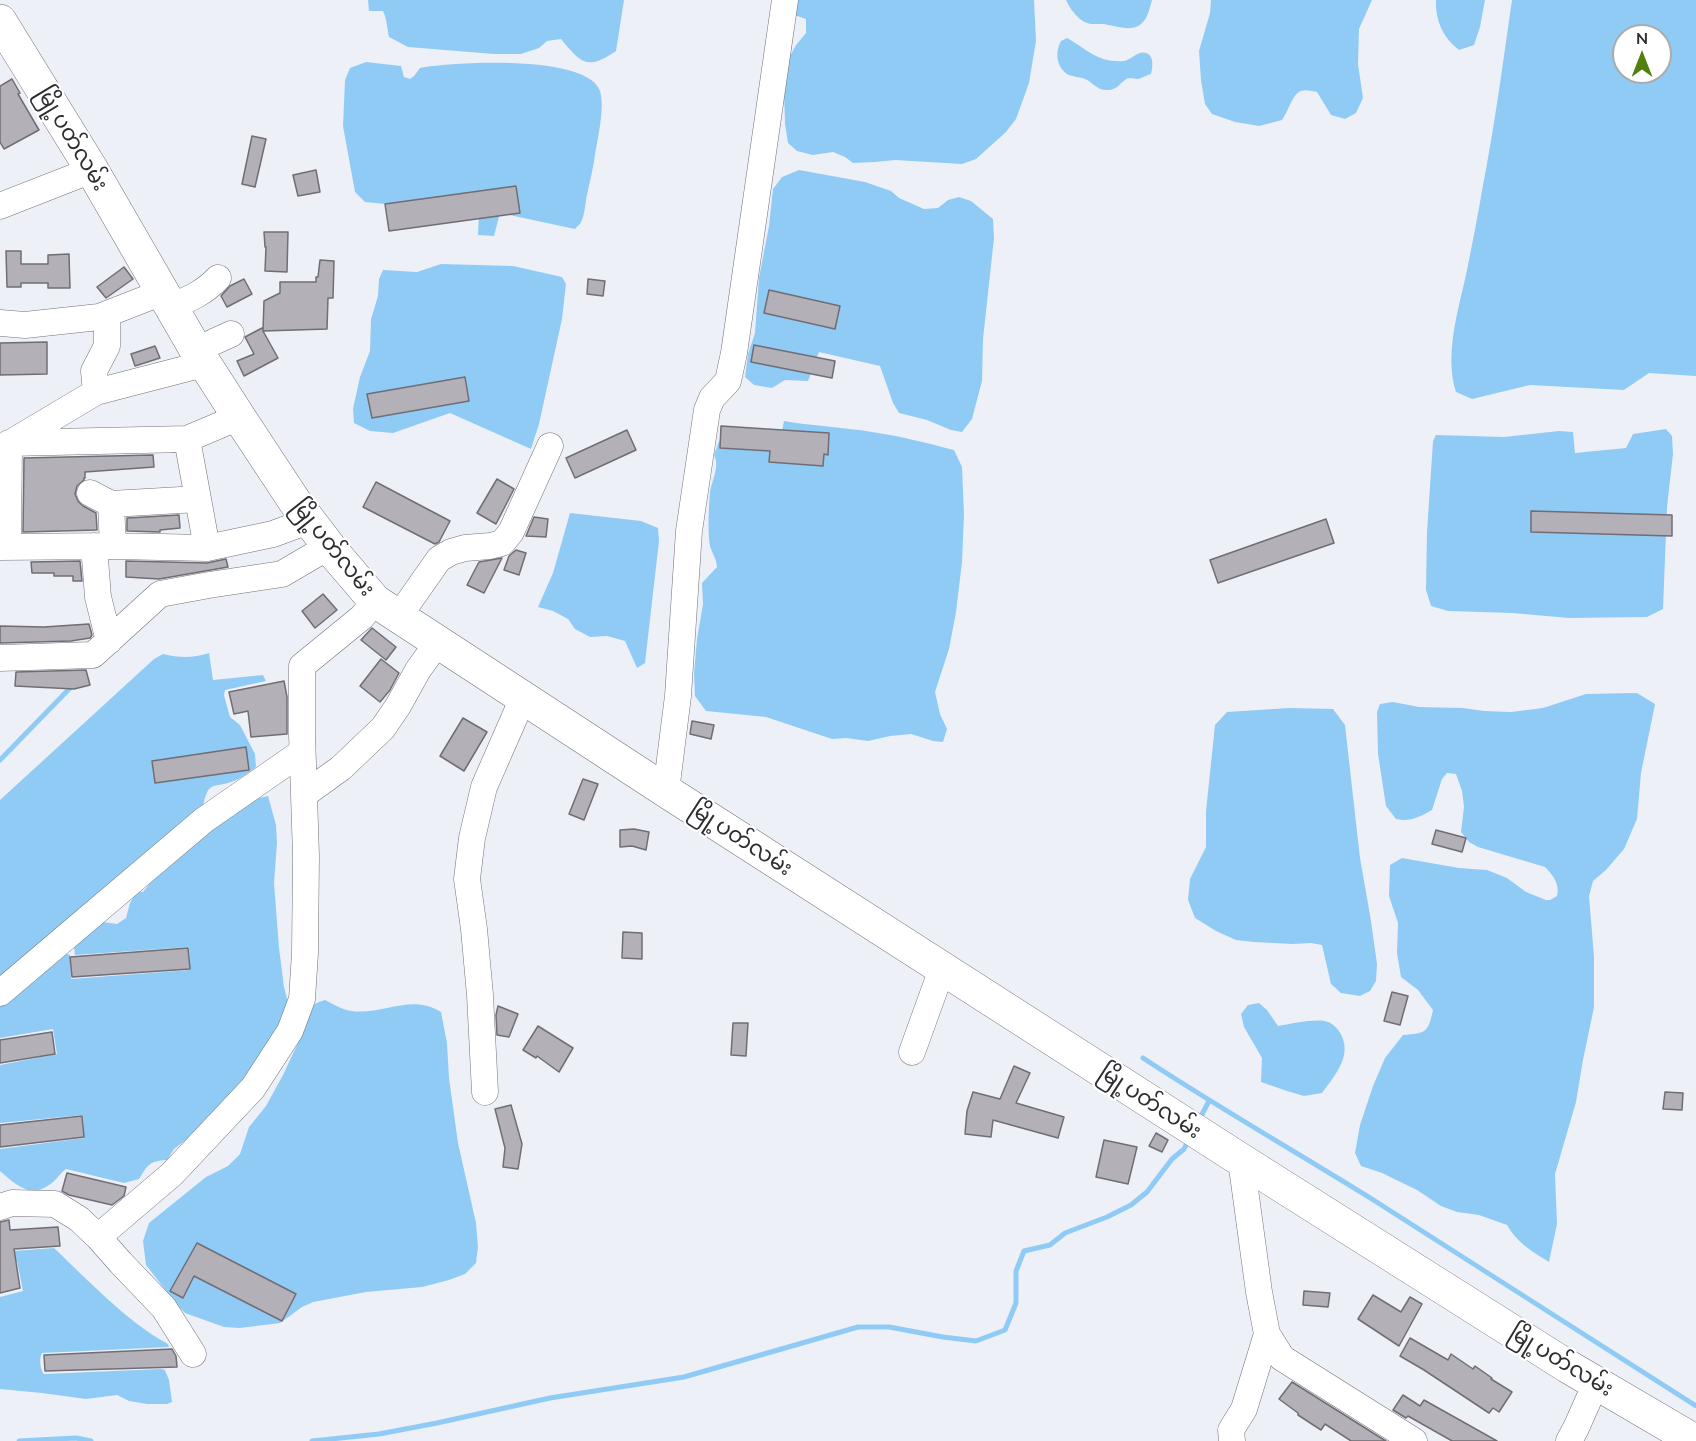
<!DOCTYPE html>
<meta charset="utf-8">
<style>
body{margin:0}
#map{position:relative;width:1696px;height:1441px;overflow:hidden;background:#eef0f8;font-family:Mulish,sans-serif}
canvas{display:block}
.north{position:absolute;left:1612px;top:24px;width:60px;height:60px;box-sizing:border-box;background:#fff;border:2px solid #ababad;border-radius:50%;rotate:0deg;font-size:16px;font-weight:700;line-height:24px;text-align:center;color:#2e2e32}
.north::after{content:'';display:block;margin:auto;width:21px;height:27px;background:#51800c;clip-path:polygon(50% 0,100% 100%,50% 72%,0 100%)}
</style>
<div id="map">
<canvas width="1696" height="1441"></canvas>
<div class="north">N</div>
</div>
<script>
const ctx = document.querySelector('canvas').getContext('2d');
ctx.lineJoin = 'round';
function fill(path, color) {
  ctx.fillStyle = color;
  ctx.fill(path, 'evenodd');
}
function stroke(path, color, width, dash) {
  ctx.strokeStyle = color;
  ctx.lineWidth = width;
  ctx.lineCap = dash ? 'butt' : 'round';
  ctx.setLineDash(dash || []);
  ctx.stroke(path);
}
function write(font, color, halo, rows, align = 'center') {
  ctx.font = font + ' Mulish,"Noto Sans Myanmar",sans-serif';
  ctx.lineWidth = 4.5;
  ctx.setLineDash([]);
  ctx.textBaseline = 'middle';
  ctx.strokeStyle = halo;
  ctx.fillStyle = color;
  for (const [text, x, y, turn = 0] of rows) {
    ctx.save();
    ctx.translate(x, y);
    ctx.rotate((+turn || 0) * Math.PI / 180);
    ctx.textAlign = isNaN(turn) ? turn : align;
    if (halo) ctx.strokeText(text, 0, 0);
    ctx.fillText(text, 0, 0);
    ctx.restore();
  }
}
fill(new Path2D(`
 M 368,0 L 624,0 L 616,51 C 587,71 581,63 561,39 L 547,41 L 539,48 L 521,54 L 494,54 L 408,47 L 389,37 C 387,28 387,19 383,11 L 369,11 Z
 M 795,0 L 1034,0 L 1036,41 L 1029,83 L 1016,119 L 1006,132 L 976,159 L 962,164 L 895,160 L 875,162 L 853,163 L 845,157 L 833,152 L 813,155 L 797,151 L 788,143 L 785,124 L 784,92 L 789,58 L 796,45 L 806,33 L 806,19 L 794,15 Z
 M 1066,0 L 1152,0 C 1150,7 1148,17 1143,22 C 1133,34 1115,25 1102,24 C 1094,24 1087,25 1080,19 C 1074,14 1069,7 1066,0 Z
 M 1211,0 L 1372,0 L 1359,29 L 1358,64 L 1363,98 L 1356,113 L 1345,119 L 1331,115 L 1317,92 C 1313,91 1305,89 1301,91 C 1293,93 1288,112 1282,120 L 1259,126 L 1235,122 L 1212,114 L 1205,104 L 1201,80 L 1199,51 L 1210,13 Z
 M 1436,0 L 1485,0 L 1480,27 L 1474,45 L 1459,50 C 1443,38 1435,20 1436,0 Z
 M 1512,0 L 1696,0 L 1696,376 L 1649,373 L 1624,390 L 1530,385 L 1472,399 L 1456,392 C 1444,357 1458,310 1466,275 C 1472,245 1478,215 1483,185 C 1495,124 1503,62 1512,0 ZM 1624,36 L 1660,36 L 1660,72 L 1624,72 Z
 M 1067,38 C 1088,50 1098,63 1124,61 C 1131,60 1138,50 1146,53 C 1154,55 1153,67 1151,74 C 1147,75 1142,78 1138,79 C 1133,79 1129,77 1125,80 C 1119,84 1118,89 1109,90 C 1097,91 1094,83 1085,79 C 1080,77 1072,77 1067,74 C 1056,66 1055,52 1061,41 Z
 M 366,62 L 401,66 L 404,77 L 410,79 L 414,76 L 420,68 C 452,62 587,54 600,91 C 605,107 598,137 595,155 C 593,169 590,181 587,195 C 585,203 585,215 581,222 C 580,225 577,226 575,229 L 500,213 L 494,236 L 478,235 L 479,213 L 365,202 L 355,192 L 343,126 L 345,80 L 350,68 Z
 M 799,170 L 865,182 L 891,191 L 899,198 L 924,209 L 938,208 L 948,200 L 959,197 L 971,201 L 993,219 L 994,238 L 983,339 L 982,381 L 972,419 L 962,432 L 951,430 L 927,420 L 899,413 L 893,403 L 880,366 L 819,352 L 808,381 L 785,380 L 772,388 L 754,385 L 745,377 L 748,354 L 755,333 L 759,278 L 769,226 L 773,189 L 782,177 Z
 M 441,264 L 513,266 L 562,277 L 566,284 L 562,319 L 539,424 L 531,449 L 450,413 L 393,433 L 370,431 L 354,423 L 353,409 L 360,377 L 370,351 L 371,319 L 378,296 L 379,279 L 383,270 L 417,272 Z
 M 784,421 C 813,426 843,427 872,432 C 900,436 927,443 954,450 L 962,467 L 964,515 L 962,562 L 956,612 L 949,649 L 935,692 L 940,714 L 947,729 L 943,742 L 933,741 L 911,734 L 890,736 L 868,741 L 846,738 L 832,739 L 766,717 L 706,711 L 695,696 L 694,674 L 697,639 L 703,604 L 702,583 L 717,567 C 716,558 714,557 711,549 C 707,538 709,505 710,492 C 712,480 720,466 714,455 L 719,441 L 729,437 L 779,445 Z
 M 1666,429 L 1672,436 L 1673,454 L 1667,507 L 1663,609 L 1647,617 L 1569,618 L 1512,613 L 1448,611 L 1431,606 L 1426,590 L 1427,532 L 1433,441 L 1436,435 L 1504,437 L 1559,431 L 1573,432 L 1575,453 L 1626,448 L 1633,434 Z
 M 570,513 L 641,521 L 658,528 L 659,541 L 645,663 L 637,668 L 625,641 L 607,636 L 590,637 L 575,629 L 568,619 L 553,611 L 538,607 L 553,573 Z
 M 209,653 L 213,680 L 263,675 L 266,681 L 225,690 L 224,695 L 230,717 L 240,725 L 255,754 L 256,767 C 249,772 242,778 234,781 C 213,789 209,779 203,806 L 0,986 L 0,800 L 154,659 L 163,654 C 180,658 193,658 209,653 Z
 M 1637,693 L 1655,704 L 1641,773 L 1637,819 L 1624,849 L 1606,870 L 1593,881 L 1589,896 L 1594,957 L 1594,1007 L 1583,1060 L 1576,1102 L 1555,1174 L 1557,1224 L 1549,1262 C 1533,1252 1516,1242 1507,1225 L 1479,1215 L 1457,1212 L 1441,1206 L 1417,1190 L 1382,1173 L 1361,1166 L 1355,1153 L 1360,1125 L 1373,1086 L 1385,1058 L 1403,1035 C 1426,1033 1428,1033 1433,1010 L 1418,990 L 1401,977 L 1397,953 L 1398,923 L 1389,896 L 1390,865 L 1402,858 L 1459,868 L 1487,870 L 1507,878 L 1526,892 L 1546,900 L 1550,900 L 1557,896 C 1560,884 1553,875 1545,867 L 1478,847 L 1469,842 L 1461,832 L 1464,807 L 1462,791 L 1456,774 L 1447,773 L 1442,779 L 1432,810 C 1420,817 1410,822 1396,819 L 1386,806 L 1378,754 L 1377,712 L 1380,704 L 1393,702 L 1419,707 L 1463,708 L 1484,711 L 1511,712 L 1543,708 L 1586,694 Z
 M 1289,708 L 1333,709 L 1345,725 L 1360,858 L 1371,921 L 1377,964 L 1376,981 L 1370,991 L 1360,996 L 1341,993 L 1331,984 L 1322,945 L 1311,943 L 1293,944 L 1254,942 L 1236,940 L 1216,931 L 1195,918 L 1188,900 L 1190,879 L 1206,847 L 1206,811 L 1215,725 L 1227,712 Z
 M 268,796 L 276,825 L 277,843 L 274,883 L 279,948 L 284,987 L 289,1006 L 280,1026 L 237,1090 L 196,1132 L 174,1149 L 167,1160 C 149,1161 148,1165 139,1179 L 124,1183 L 66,1169 C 59,1174 56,1181 49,1185 C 30,1199 15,1184 0,1171 L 0,1149 L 84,1138 L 83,1115 L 0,1123 L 0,1065 L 57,1054 L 53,1029 L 0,1038 L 0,999 L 65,953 L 70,955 L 71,979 L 190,970 L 189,947 L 75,955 L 74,947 L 90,929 L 103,922 L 117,924 L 126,918 L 130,903 L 136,892 L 143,892 L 151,882 L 161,864 L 226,816 L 234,816 L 250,800 Z
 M 325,1000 C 333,1004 343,1010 352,1011 C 383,1015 412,993 441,1012 L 447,1043 L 449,1078 L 458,1143 L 476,1223 L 478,1247 L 476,1263 L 465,1274 L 449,1280 L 422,1287 L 366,1292 L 313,1302 L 302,1307 L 280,1323 L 240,1328 L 224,1327 L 185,1313 L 177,1305 L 146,1265 L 143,1241 L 149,1223 L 206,1177 L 228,1166 L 240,1154 L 249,1127 L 266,1106 L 283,1075 L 304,1030 L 313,1005 L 319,1002 Z
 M 1259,1003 L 1267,1010 L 1278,1026 C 1289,1024 1314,1019 1324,1021 C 1331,1022 1335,1026 1339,1031 C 1354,1054 1336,1074 1322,1093 L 1304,1096 L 1287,1091 L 1261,1082 L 1262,1058 L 1244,1027 L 1241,1014 L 1248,1005 Z
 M 54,1248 C 89,1281 126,1321 168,1344 L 169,1347 L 42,1353 C 39,1357 40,1370 44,1374 L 161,1369 L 165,1370 L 169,1380 L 172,1402 L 167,1404 L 147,1404 L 129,1401 L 117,1395 L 86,1399 L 42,1393 L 0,1389 L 0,1297 L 23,1291 L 17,1261 L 0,1266 L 0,1252 Z`), '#90cbf5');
stroke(new Path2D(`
 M 0,760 L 73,685
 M 1143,1058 C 1219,1108 1298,1153 1375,1201 C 1482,1269 1589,1338 1696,1406
 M 1199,1120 L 1209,1101
 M 19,1441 L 76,1438 L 91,1441
 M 312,1441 L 379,1434 L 437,1423 L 550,1398 L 684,1377 L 858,1327 L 889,1327 L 943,1337 L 976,1341 L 1005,1330 L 1016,1303 L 1016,1271 L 1024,1251 L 1050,1245 L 1065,1233 L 1107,1217 L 1131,1205 L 1147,1192 L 1172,1159 L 1184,1149 L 1189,1139`), '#90cbf5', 5);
const building = new Path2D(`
 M 12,79 L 20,93 L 18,94 L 39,130 L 4,149 L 0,142 L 0,86 Z
 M 252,136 L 266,139 L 255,187 L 242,184 Z
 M 316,170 L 320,192 L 298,196 L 293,175 Z
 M 516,186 L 520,213 L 389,231 L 385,204 Z
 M 264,232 L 288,232 L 287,272 L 265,271 L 266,247 L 265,247 Z
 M 6,251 L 21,251 L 21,264 L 48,264 L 48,255 L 69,254 L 70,288 L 48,288 L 48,283 L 21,283 L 21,287 L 7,287 Z
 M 320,260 L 334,261 L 333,298 L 328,298 L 327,329 L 263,331 L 278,358 L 244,376 L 237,361 L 254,354 L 245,337 L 262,328 L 263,330 L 264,301 L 280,293 L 280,282 L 316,282 L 316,277 L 318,277 Z
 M 124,267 L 133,279 L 106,298 L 97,287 Z
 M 244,279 L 252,294 L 227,307 L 221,296 L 230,286 Z
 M 588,279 L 605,281 L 603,296 L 587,294 Z
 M 769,290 L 840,306 L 835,329 L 764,313 Z
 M 47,342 L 47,374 L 0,375 L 0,343 Z
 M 754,345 L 835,361 L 832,378 L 751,362 Z
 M 155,346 L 160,358 L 135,366 L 131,354 Z
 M 465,377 L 469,401 L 372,418 L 367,394 Z
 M 721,426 L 829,433 L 828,455 L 824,454 L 823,466 L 769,462 L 770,451 L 720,448 Z
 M 627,430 L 636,450 L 575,478 L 566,458 Z
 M 153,455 L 154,467 L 85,472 L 85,478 L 84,478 L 84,480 L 77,486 L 75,494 L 78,501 L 83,506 L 96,513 L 97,530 L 23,532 L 24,458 Z
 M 497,479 L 514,489 L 496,524 L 477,513 Z
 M 376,482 L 450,521 L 439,542 L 435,544 L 363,507 Z
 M 1531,511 L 1672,515 L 1672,536 L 1531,532 Z
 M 179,515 L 180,528 L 160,530 L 160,532 L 127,531 L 127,518 Z
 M 534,517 L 548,519 L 546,537 L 526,536 Z
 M 1326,519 L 1334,543 L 1218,583 L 1210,560 Z
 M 516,550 L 526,553 L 519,575 L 504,570 L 509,556 Z
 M 502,558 L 484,593 L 467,585 L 479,562 Z
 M 226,559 L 228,567 L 159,579 L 126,577 L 126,561 L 207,563 Z
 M 80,561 L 82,581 L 73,581 L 73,576 L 54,576 L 54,573 L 32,573 L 31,562 Z
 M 323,594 L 337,610 L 315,628 L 302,611 Z
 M 89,624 L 92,635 L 90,638 L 71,641 L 0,643 L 0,626 L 44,627 Z
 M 372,628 L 396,647 L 386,660 L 361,640 Z
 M 381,659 L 399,673 L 390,690 L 380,702 L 360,686 Z
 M 86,670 L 90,685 L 74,689 L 15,686 L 16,672 Z
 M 284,681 L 287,697 L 287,734 L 251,737 L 248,711 L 234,714 L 229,692 Z
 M 463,718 L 487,732 L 464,771 L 440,756 Z
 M 692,721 L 714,725 L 711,739 L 690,734 Z
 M 246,747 L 249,770 L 155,783 L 152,761 Z
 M 583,779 L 598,784 L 584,820 L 569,814 Z
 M 634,829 L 649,832 L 646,850 L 632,846 L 620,847 L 620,830 Z
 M 1436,830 L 1466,838 L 1462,852 L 1432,844 Z
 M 623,932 L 642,933 L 642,959 L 622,958 Z
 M 188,948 L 190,969 L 72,977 L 70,957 Z
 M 1392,992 L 1408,996 L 1400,1025 L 1384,1021 Z
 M 498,1006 L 518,1014 L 509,1037 L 497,1035 L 496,1015 Z
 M 733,1023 L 748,1023 L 746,1056 L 731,1055 Z
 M 538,1026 L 573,1048 L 559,1072 L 537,1056 L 536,1058 L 523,1050 Z
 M 52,1032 L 55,1054 L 0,1063 L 0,1040 Z
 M 1014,1066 L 1030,1073 L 1016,1103 L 1064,1117 L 1058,1138 L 993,1120 L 991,1137 L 965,1134 L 967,1111 L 973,1092 L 1000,1099 Z
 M 1665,1092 L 1683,1093 L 1682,1110 L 1663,1109 Z
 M 511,1105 L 522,1144 L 518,1169 L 503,1167 L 505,1148 L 495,1109 Z
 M 82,1116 L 84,1137 L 0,1147 L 0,1125 Z
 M 1156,1133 L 1168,1140 L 1162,1152 L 1149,1146 Z
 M 1104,1140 L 1137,1147 L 1128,1184 L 1096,1177 Z
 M 67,1173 L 126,1187 L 124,1196 L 112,1205 L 69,1195 L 62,1191 Z
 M 9,1220 L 10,1230 L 58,1227 L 60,1246 L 14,1249 L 20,1288 L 0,1293 L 0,1222 Z
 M 197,1243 L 296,1294 L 282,1321 L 194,1276 L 183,1298 L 170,1291 Z
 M 1304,1291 L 1330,1293 L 1328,1307 L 1303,1305 Z
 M 1373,1295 L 1401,1312 L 1410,1297 L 1422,1304 L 1399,1346 L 1358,1319 Z
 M 1410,1338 L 1448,1360 L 1451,1354 L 1473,1369 L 1475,1366 L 1492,1378 L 1491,1379 L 1512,1392 L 1499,1412 L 1493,1408 L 1489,1413 L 1424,1370 L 1400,1356 Z
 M 172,1349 L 176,1356 L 177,1367 L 45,1371 L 44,1355 Z
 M 1292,1382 L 1381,1438 L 1386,1441 L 1351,1441 L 1325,1424 L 1321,1430 L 1298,1415 L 1298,1413 L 1279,1399 Z
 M 1403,1395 L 1420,1406 L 1424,1400 L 1497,1441 L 1452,1441 L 1408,1416 L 1406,1418 L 1393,1410 Z`);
fill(building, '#b4b0b8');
stroke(building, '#706d74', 1.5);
const minor = new Path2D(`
 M 0,206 L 92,170
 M 172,306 C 190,299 205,292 218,278
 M 0,323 L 25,325 L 99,317 L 163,292
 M 196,350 L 231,334
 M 96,392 L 94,371 L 107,346 L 107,314
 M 12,442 L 96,392 L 204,364
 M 90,493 L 111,504 L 113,546
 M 111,504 L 198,499
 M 94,546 L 98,597 L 109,641
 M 0,547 L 113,546 L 207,548 L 273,534 L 308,521
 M 8,547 L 9,443 L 187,439
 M 207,548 L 187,439 L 239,417
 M 399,616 L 439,559 L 451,552 L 465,548 L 490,546 L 502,543 L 511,532 L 550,446
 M 0,658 L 93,655 L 160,594 L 209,585 L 282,574 L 328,547
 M 666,791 L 678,696 L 689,531 L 707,410 L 712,398 L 728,381 L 734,353 L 785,0
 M 305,794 L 341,768 L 383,728 L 398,706 L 418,670 L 438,642
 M 0,993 L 204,820 L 302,752
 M 912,1052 L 942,969
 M 485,1092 L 480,995 L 474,929 L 467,879 L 472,838 L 484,787 L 523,698
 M 0,1207 L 12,1203 L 55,1204 L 79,1219 L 98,1237 L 121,1263 L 164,1308 L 193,1354
 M 98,1237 L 172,1174 L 253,1088 L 290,1031 L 302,999 L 305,953 L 306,856 L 302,734 L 302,666 L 362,617 L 375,601
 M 1267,1334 L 1282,1358 L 1414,1441
 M 1232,1441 L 1231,1430 L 1244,1409 L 1267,1334 L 1259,1292 L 1241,1160
 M 1569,1441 L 1576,1428 L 1596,1383`);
const major = new Path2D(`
 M 0,21 L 92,170 L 196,350 L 239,417 L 295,502 L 334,553 L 375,601 L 666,791 L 1241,1160 L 1567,1366 L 1695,1441`);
stroke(minor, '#717279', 27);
stroke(major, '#717279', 34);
stroke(minor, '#fff', 26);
stroke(major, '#fff', 33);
write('22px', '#2e2e32', '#fff', [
 ["မြို့ပတ်လမ်း",72,139,59],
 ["မြို့ပတ်လမ်း",333,548,51],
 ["မြို့ပတ်လမ်း",741,839,33],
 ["မြို့ပတ်လမ်း",1150,1102,33],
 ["မြို့ပတ်လမ်း",1561,1361,31]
]);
</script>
